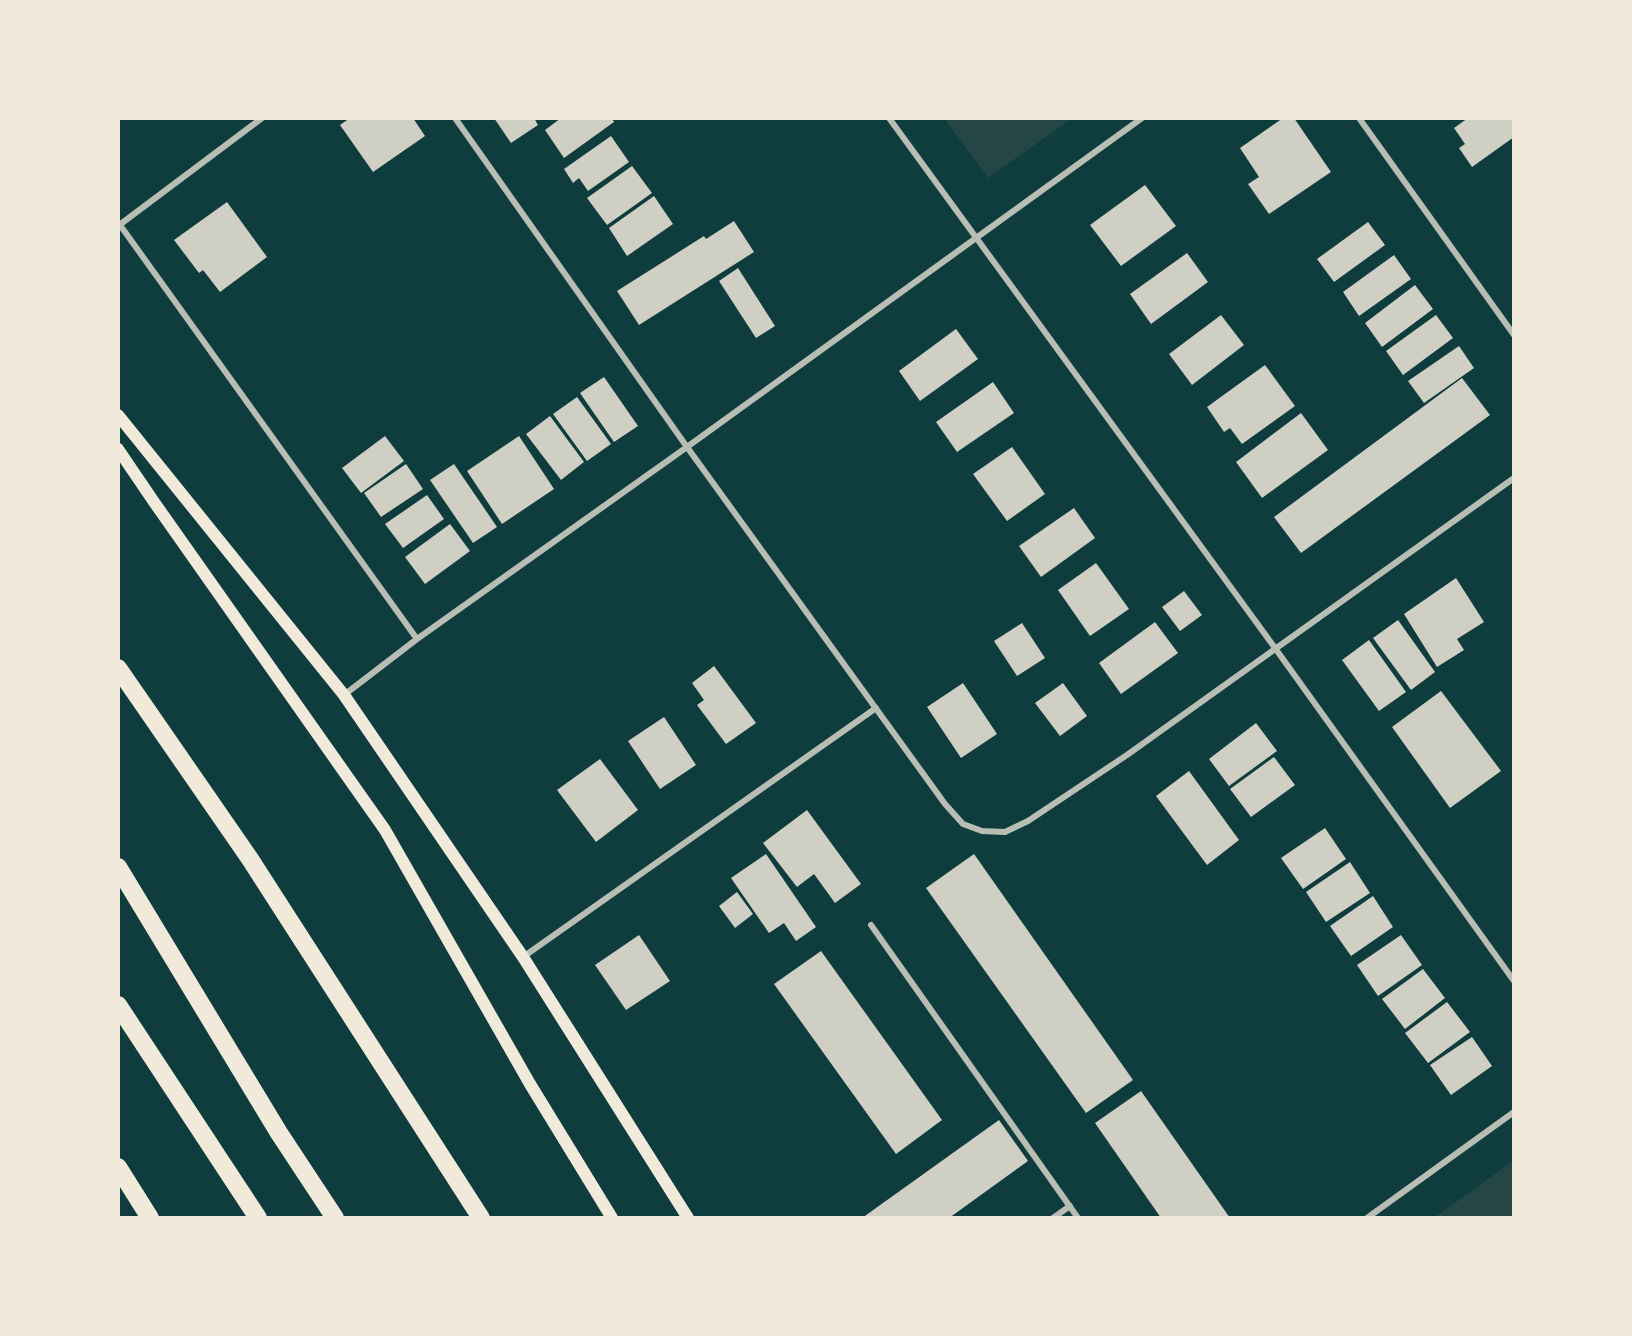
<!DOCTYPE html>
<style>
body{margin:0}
#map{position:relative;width:1632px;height:1336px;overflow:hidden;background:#0f3d3e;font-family:"Crimson Pro",serif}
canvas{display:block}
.frame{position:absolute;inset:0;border:120px solid #f1e9da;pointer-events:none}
</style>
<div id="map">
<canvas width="1632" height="1336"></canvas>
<div class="frame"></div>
</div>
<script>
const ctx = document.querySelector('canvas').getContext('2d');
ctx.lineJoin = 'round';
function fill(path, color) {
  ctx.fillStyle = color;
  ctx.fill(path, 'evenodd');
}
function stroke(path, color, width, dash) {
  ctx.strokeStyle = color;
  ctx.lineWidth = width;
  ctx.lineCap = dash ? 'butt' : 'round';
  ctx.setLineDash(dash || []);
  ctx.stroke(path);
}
fill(new Path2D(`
 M 945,119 L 1071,119 L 988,178 Z
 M 1513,1161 L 1513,1217 L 1435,1217 Z`), '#244646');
fill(new Path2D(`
 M 350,118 L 413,118 L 425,136 L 373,172 L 340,125 Z
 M 494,118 L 534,118 L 538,125 L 511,143 Z
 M 561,118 L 612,118 L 614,122 L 564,158 L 545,130 Z
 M 1283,118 L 1294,118 L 1331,172 L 1269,214 L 1248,184 L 1259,177 L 1240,148 Z
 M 1468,118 L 1514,118 L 1514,137 L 1472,167 L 1459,148 L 1465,144 L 1454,128 Z
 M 611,136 L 629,162 L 588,191 L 579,178 L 573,183 L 564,169 Z
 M 632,166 L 652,193 L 607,225 L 587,198 Z
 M 1145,185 L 1176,226 L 1121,266 L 1090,225 Z
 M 654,196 L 673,224 L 627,256 L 609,228 Z
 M 227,202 L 267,257 L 220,292 L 203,270 L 199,273 L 174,240 Z
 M 734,221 L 754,252 L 639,325 L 617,291 L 704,236 L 706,239 Z
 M 1368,222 L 1385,245 L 1334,282 L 1317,259 Z
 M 1187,253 L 1208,282 L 1151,324 L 1130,294 Z
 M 1394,255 L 1411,279 L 1359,316 L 1343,292 Z
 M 738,268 L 775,326 L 756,338 L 719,281 Z
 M 1415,285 L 1433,309 L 1382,347 L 1365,323 Z
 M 1221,315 L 1244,345 L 1192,385 L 1169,354 Z
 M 1436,315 L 1453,338 L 1403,375 L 1386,351 Z
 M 956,329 L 978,359 L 920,401 L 899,371 Z
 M 1459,346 L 1474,368 L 1424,403 L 1408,381 Z
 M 1265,365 L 1295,406 L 1242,444 L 1230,428 L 1224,432 L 1207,407 Z
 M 604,377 L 638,426 L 614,442 L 580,393 Z
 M 1462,378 L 1490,415 L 1301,553 L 1274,517 Z
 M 993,382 L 1014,413 L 957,452 L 936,422 Z
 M 577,397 L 611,444 L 587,461 L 553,414 Z
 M 1301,413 L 1328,450 L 1262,498 L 1236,462 Z
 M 550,416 L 584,462 L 561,480 L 526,434 Z
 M 385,436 L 404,461 L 361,493 L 342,468 Z
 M 519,436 L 554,489 L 502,524 L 467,471 Z
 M 1012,447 L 1045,494 L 1007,521 L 973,474 Z
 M 406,464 L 423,489 L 381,517 L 364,493 Z
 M 454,464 L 497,527 L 473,543 L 430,480 Z
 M 427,495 L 444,519 L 403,548 L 385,524 Z
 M 1074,508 L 1095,538 L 1041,577 L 1019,546 Z
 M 450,524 L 470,551 L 425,584 L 405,557 Z
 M 1096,563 L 1129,609 L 1090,636 L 1058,590 Z
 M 1456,578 L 1484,622 L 1457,639 L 1464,650 L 1437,667 L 1404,614 Z
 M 1184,591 L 1202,615 L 1180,631 L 1162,607 Z
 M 1398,620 L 1435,672 L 1411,690 L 1373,638 Z
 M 1155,622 L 1178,653 L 1121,694 L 1099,663 Z
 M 1022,623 L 1045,658 L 1017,676 L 994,641 Z
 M 1369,640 L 1406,692 L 1379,711 L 1342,660 Z
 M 714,666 L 756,723 L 726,744 L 697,705 L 704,700 L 692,683 Z
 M 963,683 L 997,734 L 961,758 L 927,707 Z
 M 1063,683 L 1087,716 L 1060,736 L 1035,703 Z
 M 1441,691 L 1501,771 L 1450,808 L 1392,727 Z
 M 664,717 L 696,765 L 660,789 L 628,741 Z
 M 1256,723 L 1277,751 L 1229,786 L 1209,759 Z
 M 1274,757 L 1295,785 L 1251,817 L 1230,789 Z
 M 600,759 L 638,810 L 596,842 L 557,790 Z
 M 1189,771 L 1239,840 L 1207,865 L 1156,796 Z
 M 807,810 L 861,884 L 835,903 L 814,874 L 797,887 L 763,843 Z
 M 1325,828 L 1346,859 L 1303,889 L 1281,858 Z
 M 766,854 L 816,927 L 796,941 L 784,923 L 769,933 L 731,878 Z
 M 974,854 L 1133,1080 L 1086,1113 L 926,888 Z
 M 1350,862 L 1370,893 L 1326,922 L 1306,892 Z
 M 737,892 L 753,914 L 735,928 L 719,906 Z
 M 1373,896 L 1393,927 L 1351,956 L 1330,926 Z
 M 639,935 L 670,981 L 626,1010 L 595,965 Z
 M 1401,935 L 1422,965 L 1378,996 L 1357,965 Z
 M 821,951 L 942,1120 L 896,1154 L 774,984 Z
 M 1423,969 L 1445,998 L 1405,1029 L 1382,999 Z
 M 1447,1002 L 1470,1032 L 1428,1063 L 1405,1033 Z
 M 1472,1037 L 1492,1066 L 1451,1095 L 1430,1065 Z
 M 1141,1091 L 1230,1218 L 1161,1218 L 1095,1123 Z
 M 999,1120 L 1028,1161 L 949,1218 L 862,1218 Z`), '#cfcfc3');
stroke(new Path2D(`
 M 455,118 L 687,447 L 945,804 L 963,824 L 982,831 L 1005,832 L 1028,821 L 1127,755 L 1514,478
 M 889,118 L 1275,648 L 1514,981
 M 1359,118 L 1514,335
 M 120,225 L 417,639
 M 118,226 L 262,118
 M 344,695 L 417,639 L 687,447 L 1142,118
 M 871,925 L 1078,1218
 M 523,957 L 876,708
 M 1053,1218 L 1070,1206
 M 1367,1218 L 1514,1112`), '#b8beb3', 6);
stroke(new Path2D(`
 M 118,415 L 344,695 L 523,957 L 688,1218
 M 118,449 L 154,502 L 385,830 L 530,1084 L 612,1218`), '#f1e9da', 12);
stroke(new Path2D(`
 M 118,668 L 250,859 L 481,1218
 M 118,867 L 279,1133 L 335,1218
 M 118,1005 L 258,1218
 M 118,1167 L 150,1218`), '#f1e9da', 18);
</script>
